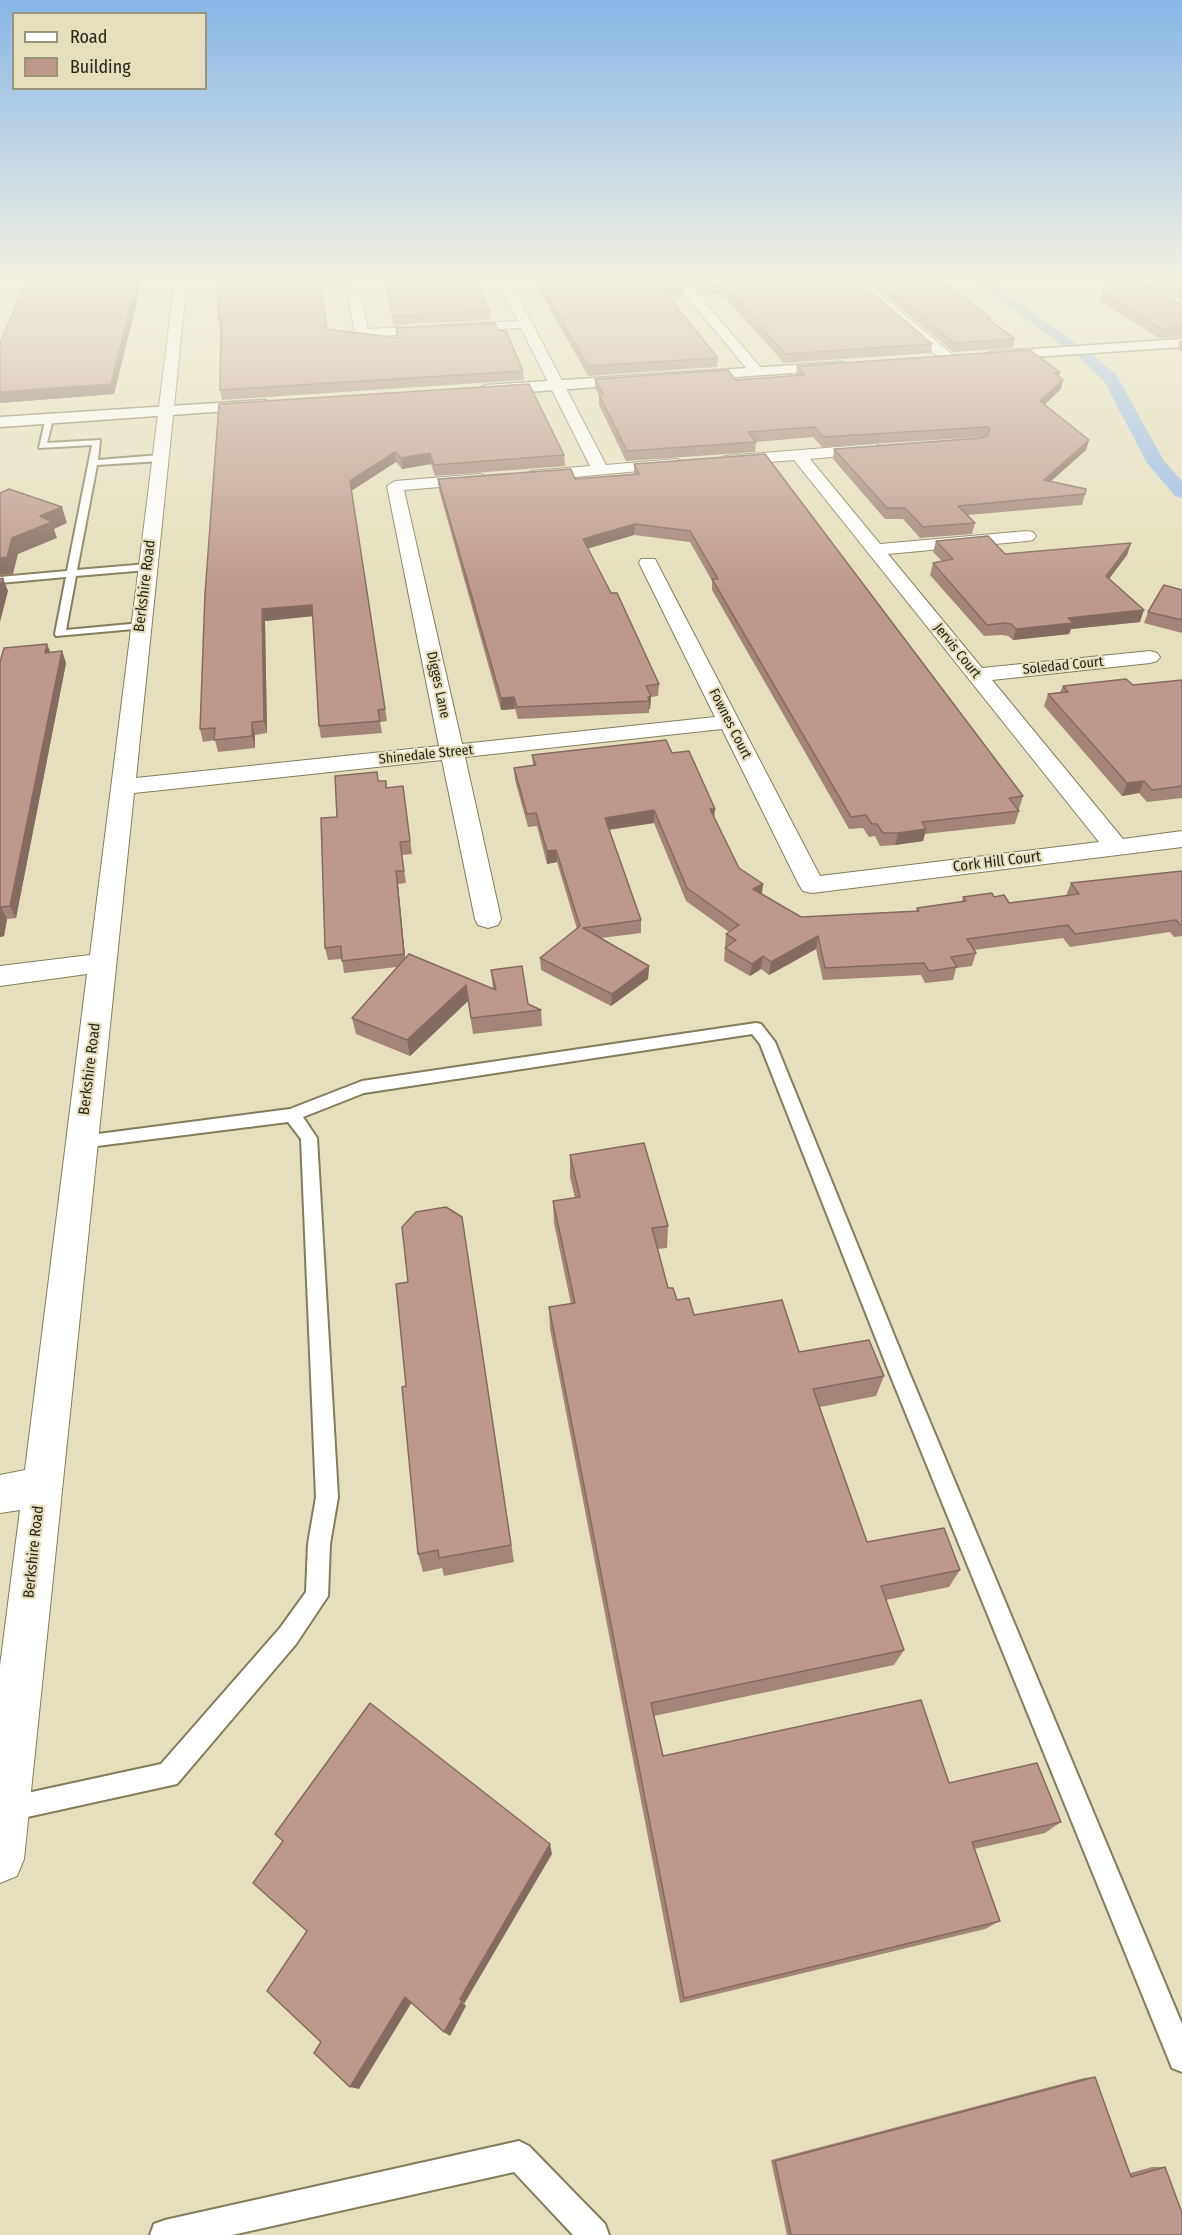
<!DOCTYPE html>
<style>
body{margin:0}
#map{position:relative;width:1182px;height:2235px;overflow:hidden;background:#e5dfbd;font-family:"Fira Sans Condensed",sans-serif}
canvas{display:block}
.legend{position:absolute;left:12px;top:12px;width:195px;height:78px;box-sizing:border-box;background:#e5dfbd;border:2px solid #99957b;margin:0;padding:8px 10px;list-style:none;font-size:18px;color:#282619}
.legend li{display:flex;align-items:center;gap:12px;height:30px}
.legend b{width:30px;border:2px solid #99957b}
</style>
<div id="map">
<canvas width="1182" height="2235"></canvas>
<ul class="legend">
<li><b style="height:8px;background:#fff"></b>Road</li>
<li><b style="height:16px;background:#bc998c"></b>Building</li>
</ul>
</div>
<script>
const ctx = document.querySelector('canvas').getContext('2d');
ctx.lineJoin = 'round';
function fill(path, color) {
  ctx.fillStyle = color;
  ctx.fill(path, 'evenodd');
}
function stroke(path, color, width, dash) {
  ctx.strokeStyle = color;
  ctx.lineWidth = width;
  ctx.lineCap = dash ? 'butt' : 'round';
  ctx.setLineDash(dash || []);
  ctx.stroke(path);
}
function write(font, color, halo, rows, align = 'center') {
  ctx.font = font + ' "Fira Sans Condensed",sans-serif';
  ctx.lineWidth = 4.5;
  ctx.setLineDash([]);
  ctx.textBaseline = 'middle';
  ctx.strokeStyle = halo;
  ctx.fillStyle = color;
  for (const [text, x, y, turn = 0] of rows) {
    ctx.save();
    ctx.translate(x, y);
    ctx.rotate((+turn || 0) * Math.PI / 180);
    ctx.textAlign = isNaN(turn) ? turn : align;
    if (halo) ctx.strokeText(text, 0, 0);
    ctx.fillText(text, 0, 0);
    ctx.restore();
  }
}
fill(new Path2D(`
 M 972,279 L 987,279 L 1079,346 L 1077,349 L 1067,349 Z
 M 1084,349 L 1089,351 L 1117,376 L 1164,461 L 1182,481 L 1182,498 L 1175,496 L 1147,463 L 1104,381 L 1076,354 Z`), '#96b9e6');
const service = new Path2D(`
 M 46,417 L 53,419 L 47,443 L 100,440 L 98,460 L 160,455 L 164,458 L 160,461 L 97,465 L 77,570 L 147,564 L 152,567 L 147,570 L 76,576 L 66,630 L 141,623 L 145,624 L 145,628 L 56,636 L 55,634 L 66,577 L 0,583 L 0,577 L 67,571 L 92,445 L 39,448 Z
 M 756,1023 L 761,1024 L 775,1042 L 909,1372 L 1182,2024 L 1182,2072 L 1172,2068 L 1168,2058 L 889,1372 L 760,1044 L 752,1034 L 364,1093 L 303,1117 L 317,1138 L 338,1497 L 330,1544 L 328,1596 L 296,1644 L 177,1784 L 9,1821 L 0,1817 L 0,1800 L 9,1797 L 161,1764 L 280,1628 L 306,1592 L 308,1544 L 316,1497 L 301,1139 L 288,1122 L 81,1148 L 75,1147 L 73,1142 L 75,1137 L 290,1109 L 362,1081 Z
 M 519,2141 L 529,2146 L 605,2224 L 609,2235 L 573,2235 L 514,2172 L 232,2235 L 150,2235 L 154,2224 L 165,2220 Z`);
const minor = new Path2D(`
 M 175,279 L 187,279 L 136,778 L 439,746 L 387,486 L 395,481 L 481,474 L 489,479 L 487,483 L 404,490 L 462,744 L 715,717 L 639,563 L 641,559 L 655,559 L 657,563 L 820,876 L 1099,842 L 794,460 L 725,466 L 717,461 L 725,456 L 876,444 L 884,449 L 882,452 L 810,459 L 880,544 L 1027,531 L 1033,532 L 1036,536 L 1033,540 L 1027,541 L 888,554 L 982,668 L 1150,651 L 1157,653 L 1160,657 L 1157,661 L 1150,663 L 992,680 L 1123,839 L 1182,831 L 1182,847 L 812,893 L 803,891 L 799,885 L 722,729 L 465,757 L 501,919 L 498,925 L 488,928 L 478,925 L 475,919 L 442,760 L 134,793 L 24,1859 L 17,1876 L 0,1883 L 0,1666 L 20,1510 L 0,1513 L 0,1475 L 25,1470 L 87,974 L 0,986 L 0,966 L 90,955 Z
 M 497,279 L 509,279 L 606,465 L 676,459 L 682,461 L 684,464 L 682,467 L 531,481 L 525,480 L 523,476 L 531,471 L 590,466 L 521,328 L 362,337 L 355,333 L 348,295 L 354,291 L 360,295 L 368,329 L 518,321 Z
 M 672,279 L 685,279 L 762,369 L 764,372 L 762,375 L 752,375 Z
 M 848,279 L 862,279 L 954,356 L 956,359 L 954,362 L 944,362 Z`);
const tertiary = new Path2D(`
 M 1182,339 L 1182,347 L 989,360 L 982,356 L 989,352 Z
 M 842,362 L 849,366 L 847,369 L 486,395 L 478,390 L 486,385 Z
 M 264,400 L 270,402 L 272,405 L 270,408 L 0,427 L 0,417 Z`);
stroke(service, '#837d5d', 4);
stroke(minor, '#837d5d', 2);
stroke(tertiary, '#837d5d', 3);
fill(service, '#fff');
fill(minor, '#fff');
fill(tertiary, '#fff');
fill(new Path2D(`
 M 0,279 L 141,279 L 136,305 L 114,394 L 0,403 L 0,343 L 26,281 L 0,283 Z
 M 218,279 L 475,279 L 489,311 L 490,320 L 394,325 L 384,283 L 358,282 L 321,286 L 327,329 L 397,338 L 396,328 L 498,330 L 523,371 L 524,380 L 222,400 L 220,390 L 221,327 L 220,327 L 218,318 Z
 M 533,279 L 677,279 L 684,288 L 683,296 L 668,297 L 718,358 L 717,367 L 588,376 Z
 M 688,279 L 856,279 L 932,344 L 931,353 L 784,363 L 722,294 L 702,295 Z
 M 866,279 L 941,279 L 991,318 L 991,321 L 1015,339 L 1013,348 L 953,352 Z
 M 1105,279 L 1182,305 L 1182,337 L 1159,338 L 1100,301 Z
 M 1145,279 L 1182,279 L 1182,301 Z
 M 1180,340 L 1182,340 L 1182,352 L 1177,350 Z
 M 797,366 L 1060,372 L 1059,376 L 1061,389 L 1045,404 L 1089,440 L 1086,450 L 1051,481 L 1085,494 L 1082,505 L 968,515 L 975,523 L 972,534 L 920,538 L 903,519 L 885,519 L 833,459 L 834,449 L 981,438 L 983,437 L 822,447 L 813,437 L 756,442 L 755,452 L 626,461 L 599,405 L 599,395 L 595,389 L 595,379 L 735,380 L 796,375 Z
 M 219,404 L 564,455 L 565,466 L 435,476 L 431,464 L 402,469 L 396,462 L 351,491 L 387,721 L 380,722 L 382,733 L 321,738 L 319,726 L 313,616 L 265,621 L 267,733 L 255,735 L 255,748 L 218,752 L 215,740 L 203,742 L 200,729 Z
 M 634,464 L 1023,796 L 1019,809 L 1018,809 L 1019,811 L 1015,824 L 925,834 L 923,841 L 895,845 L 880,846 L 875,836 L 869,837 L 863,828 L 849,829 L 712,590 L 712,581 L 690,542 L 634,535 L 588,548 L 659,684 L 658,696 L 651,697 L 650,709 L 649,709 L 649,713 L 518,719 L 515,709 L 501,710 L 439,490 L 438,479 L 575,479 L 634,474 Z
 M 936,541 L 1005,554 L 1131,543 L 1127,555 L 1109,578 L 1140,622 L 1071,629 L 1069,634 L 1013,640 L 1008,636 L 1002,635 L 984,636 L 930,575 L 933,563 L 942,561 L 933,552 Z
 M 1182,590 L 1182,633 L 1144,623 L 1148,612 Z
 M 62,651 L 66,663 L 16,918 L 7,919 L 4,936 L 0,937 L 0,662 L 50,652 Z
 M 1182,680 L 1182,798 L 1147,802 L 1139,793 L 1122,796 L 1044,706 L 1048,694 L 1060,692 L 1063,686 L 1133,685 Z
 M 672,753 L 714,817 L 739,868 L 763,884 L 762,894 L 801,917 L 916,911 L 917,908 L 962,902 L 963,897 L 994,897 L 1009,903 L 1066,896 L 1071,883 L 1182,871 L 1182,936 L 1174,937 L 1170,932 L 1070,947 L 1063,938 L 974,950 L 976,953 L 972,966 L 956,968 L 953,980 L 925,983 L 921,975 L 823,980 L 816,949 L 769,975 L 761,969 L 750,976 L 724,961 L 725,948 L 726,947 L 725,947 L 726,934 L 729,932 L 686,901 L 654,823 L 609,830 L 641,920 L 641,933 L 601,938 L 649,966 L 648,979 L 611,1006 L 541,970 L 540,958 L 577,929 L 557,862 L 547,864 L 537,826 L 528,827 L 515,780 L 514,768 L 533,765 L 532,755 Z
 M 379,781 L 386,781 L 387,788 L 403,786 L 412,854 L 402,855 L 406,883 L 398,884 L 405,958 L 493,990 L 491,970 L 528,1004 L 541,1010 L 542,1026 L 473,1034 L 468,1001 L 410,1056 L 356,1034 L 352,1018 L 397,967 L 344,973 L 342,959 L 328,960 L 325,948 L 337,817 Z
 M 570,1155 L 668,1226 L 667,1248 L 657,1249 L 668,1288 L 677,1300 L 694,1315 L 799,1352 L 884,1376 L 876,1396 L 820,1407 L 867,1542 L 960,1570 L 949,1587 L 886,1600 L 904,1650 L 894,1665 L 654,1716 L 663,1756 L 949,1783 L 1061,1822 L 1045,1833 L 974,1849 L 1000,1921 L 985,1929 L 680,2003 L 550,1329 L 549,1307 L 571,1304 L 554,1223 L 553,1201 L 575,1198 L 570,1177 Z
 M 462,1217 L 514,1562 L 444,1576 L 442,1568 L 423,1572 L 418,1554 L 406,1386 L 408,1282 Z
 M 1095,2077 L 1130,2173 L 1152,2167 L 1165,2167 L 1182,2235 L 787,2235 L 771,2160 L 1084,2078 Z`), '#a28478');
fill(new Path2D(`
 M 137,279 L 141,279 L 136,305 L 114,394 L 0,403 L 0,392 Z
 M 320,279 L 358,279 L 358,282 L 321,286 Z
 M 1063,380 L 1061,389 L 1038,411 L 1040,401 Z
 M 1089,440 L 1086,450 L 1041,490 L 1044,480 Z
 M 395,452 L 396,462 L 351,491 L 350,481 Z
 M 430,453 L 431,464 L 402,469 L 401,458 Z
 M 62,507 L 67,523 L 54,529 L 57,538 L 18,554 L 13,574 L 0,575 L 0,558 L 12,538 L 40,516 Z
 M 635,524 L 634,535 L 583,550 L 583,539 Z
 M 1131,543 L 1127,555 L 1103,587 L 1106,576 Z
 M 3,578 L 8,591 L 0,622 L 0,591 Z
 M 312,605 L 314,616 L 265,621 L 267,733 L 264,721 L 262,609 Z
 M 1144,610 L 1140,622 L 1071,629 L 1069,634 L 1013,640 L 1016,629 L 1068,618 Z
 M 47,644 L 52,656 L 45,653 Z
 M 62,651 L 66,663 L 16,918 L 10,906 Z
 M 651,696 L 650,709 L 649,709 L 649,701 L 648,697 Z
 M 514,697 L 515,709 L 501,710 L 501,698 Z
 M 252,722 L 255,735 L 255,748 L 252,736 Z
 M 1144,781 L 1139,793 L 1122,796 L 1127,783 Z
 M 710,809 L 715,809 L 714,821 Z
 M 654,810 L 654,823 L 605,830 L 605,818 Z
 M 926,829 L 923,841 L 895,845 L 898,833 Z
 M 556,850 L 557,862 L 547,864 L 547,851 Z
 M 396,871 L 398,884 L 406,966 L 404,954 Z
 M 763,884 L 761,897 L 753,889 Z
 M 1,907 L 7,919 L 4,936 L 0,937 L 0,913 Z
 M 818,936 L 816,949 L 769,975 L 771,962 Z
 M 763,956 L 761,969 L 750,976 L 752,964 Z
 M 649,966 L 648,979 L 611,1006 L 612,994 Z
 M 466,985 L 468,1001 L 410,1056 L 407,1040 Z
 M 550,1844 L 552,1854 L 464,2004 L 460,1999 Z
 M 405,1997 L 412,2002 L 359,2089 L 350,2087 Z
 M 462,2001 L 466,2006 L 450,2036 L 444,2032 Z`), '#846b62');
const building = new Path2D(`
 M 27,279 L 137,279 L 111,384 L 0,392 L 0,343 Z
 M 218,279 L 320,279 L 327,329 L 398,338 L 396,328 L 495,323 L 498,330 L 506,331 L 523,371 L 220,390 L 221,317 L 218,318 Z
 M 385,279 L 475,279 L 489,311 L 393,316 Z
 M 538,279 L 677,279 L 684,288 L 662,289 L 718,358 L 588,366 Z
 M 696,279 L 856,279 L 932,344 L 785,354 L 723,285 L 702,287 Z
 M 877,279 L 941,279 L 991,318 L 987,318 L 1015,339 L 954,343 Z
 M 1105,279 L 1139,279 L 1182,305 L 1182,328 L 1162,329 L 1102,292 Z
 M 1162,279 L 1182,279 L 1182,291 Z
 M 1030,350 L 1060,372 L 1055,373 L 1063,380 L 1040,401 L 1089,440 L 1044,480 L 1086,489 L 1085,494 L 958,506 L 975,523 L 923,527 L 905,508 L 887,508 L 834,449 L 981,438 L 988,435 L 990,430 L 988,427 L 823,437 L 815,427 L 748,432 L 756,442 L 627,451 L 599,395 L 603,394 L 595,379 L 728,370 L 735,380 L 805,375 L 797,366 Z
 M 529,384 L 564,455 L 434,465 L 430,453 L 401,458 L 395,452 L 350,481 L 385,709 L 378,710 L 380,721 L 319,726 L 312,605 L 262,609 L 264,721 L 252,722 L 252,736 L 214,740 L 215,728 L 200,729 L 205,594 L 219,404 Z
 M 765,454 L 1023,796 L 1009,798 L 1019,811 L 922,822 L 926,829 L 898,833 L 883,833 L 877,824 L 872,824 L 866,815 L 851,817 L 712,579 L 718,579 L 690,531 L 635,524 L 583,539 L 611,593 L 617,593 L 659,684 L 646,686 L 651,696 L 648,697 L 649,701 L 517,707 L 514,697 L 501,698 L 438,479 L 571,469 L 575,479 L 639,474 L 634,464 Z
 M 9,489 L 62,507 L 40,516 L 52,522 L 12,538 L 7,557 L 0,558 L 0,493 Z
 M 988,536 L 1005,554 L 1131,543 L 1106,576 L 1144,610 L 1068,618 L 1073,623 L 1016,629 L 1011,624 L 1005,623 L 987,625 L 933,563 L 953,559 L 936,541 Z
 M 3,578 L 0,591 L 0,579 Z
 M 1164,585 L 1182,590 L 1182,620 L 1148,612 Z
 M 47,644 L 45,653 L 62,651 L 10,906 L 1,907 L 0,913 L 0,662 L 4,648 Z
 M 1126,679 L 1133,685 L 1182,680 L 1182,786 L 1152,790 L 1144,781 L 1127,783 L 1048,694 L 1068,692 L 1063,686 Z
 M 666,740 L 672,753 L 689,751 L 715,809 L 710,809 L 739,868 L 763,884 L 753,889 L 801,917 L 919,911 L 917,908 L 966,901 L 963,897 L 992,893 L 994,897 L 1004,895 L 1009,903 L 1079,894 L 1071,883 L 1182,871 L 1182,925 L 1180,925 L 1176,920 L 1075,934 L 1068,925 L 967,939 L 976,953 L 951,957 L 957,967 L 929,971 L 924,963 L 825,968 L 818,936 L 771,962 L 763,956 L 752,964 L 725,948 L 736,940 L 726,934 L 739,925 L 687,888 L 654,810 L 605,818 L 641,920 L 583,928 L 649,966 L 612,994 L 540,958 L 580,926 L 556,850 L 547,851 L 536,813 L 527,814 L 514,768 L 536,765 L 532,755 Z
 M 377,772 L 378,781 L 386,781 L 386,788 L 403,786 L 410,841 L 400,842 L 404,871 L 396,871 L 404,954 L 342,961 L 341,946 L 325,948 L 321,818 L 337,817 L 335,776 Z
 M 409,954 L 496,990 L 491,970 L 522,966 L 528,1004 L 541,1010 L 471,1018 L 466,985 L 407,1040 L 352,1018 Z
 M 644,1143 L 668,1226 L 652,1228 L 668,1288 L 673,1288 L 677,1300 L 689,1298 L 694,1315 L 782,1300 L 799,1352 L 869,1340 L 884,1376 L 813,1389 L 867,1542 L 944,1528 L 960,1570 L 881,1586 L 904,1650 L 651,1703 L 663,1756 L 921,1700 L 949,1783 L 1037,1763 L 1061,1822 L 972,1842 L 1000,1921 L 684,1998 L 549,1307 L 575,1303 L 553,1201 L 580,1197 L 570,1155 Z
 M 446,1207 L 462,1217 L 511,1545 L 439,1558 L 438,1550 L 418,1554 L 402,1387 L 406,1386 L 396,1284 L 408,1282 L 402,1227 L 416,1212 Z
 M 370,1703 L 550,1844 L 460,1999 L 462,2001 L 444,2032 L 405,1997 L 350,2087 L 314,2053 L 321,2042 L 267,1991 L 307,1931 L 253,1883 L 283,1841 L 275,1834 Z
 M 1095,2077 L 1131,2177 L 1165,2167 L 1182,2213 L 1182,2235 L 791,2235 L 775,2161 Z`);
fill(building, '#bc998c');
stroke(building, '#846b62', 1.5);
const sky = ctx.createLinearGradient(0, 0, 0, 592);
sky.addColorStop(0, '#87b6e7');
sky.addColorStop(0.47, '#f3f1e1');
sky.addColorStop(1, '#f3f1e100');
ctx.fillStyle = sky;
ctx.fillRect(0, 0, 1182, 592);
write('14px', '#282619', '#e5dfbd', [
 ["Jervis Court",957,651,51],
 ["Soledad Court",1063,666,-6],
 ["Digges Lane",438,685,78],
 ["Fownes Court",730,724,63],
 ["Shinedale Street",426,755,-6]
]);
write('15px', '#282619', '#e5dfbd', [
 ["Berkshire Road",145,586,-83],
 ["Cork Hill Court",997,862,-7],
 ["Berkshire Road",90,1069,-83],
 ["Berkshire Road",34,1552,-84]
]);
</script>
